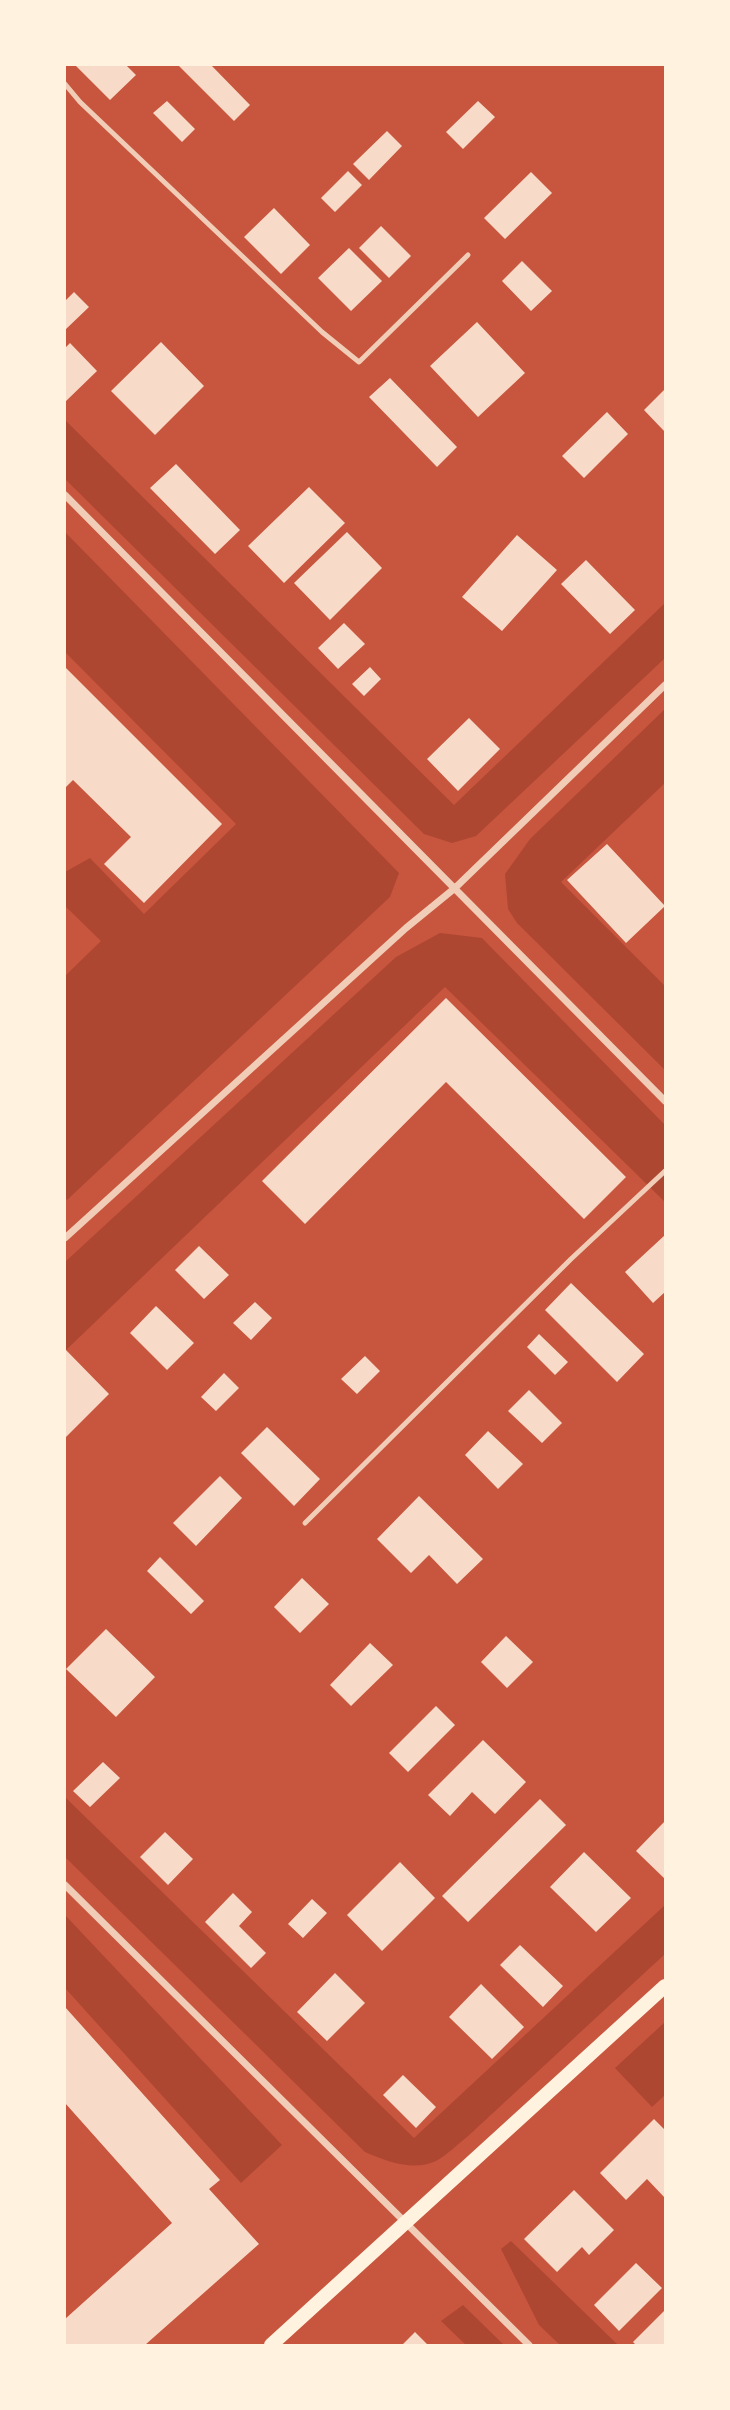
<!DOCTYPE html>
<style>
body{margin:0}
#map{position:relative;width:730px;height:2410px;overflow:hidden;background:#c8553d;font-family:Arial,sans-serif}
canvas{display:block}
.frame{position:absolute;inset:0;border:66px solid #fff3e0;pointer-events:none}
</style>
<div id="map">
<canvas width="730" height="2410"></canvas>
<div class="frame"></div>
</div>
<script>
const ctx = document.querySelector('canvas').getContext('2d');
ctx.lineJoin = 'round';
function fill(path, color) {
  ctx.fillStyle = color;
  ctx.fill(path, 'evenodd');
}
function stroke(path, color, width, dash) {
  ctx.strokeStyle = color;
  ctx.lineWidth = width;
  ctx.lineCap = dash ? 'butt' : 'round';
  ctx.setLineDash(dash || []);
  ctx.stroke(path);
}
fill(new Path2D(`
 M 65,420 L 454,805 L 665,603 L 665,658 L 476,836 L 452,843 L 424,834 L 65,479 Z
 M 65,532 L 399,873 L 390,897 L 67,1200 L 65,1197 L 65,976 L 101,941 L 65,906 L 65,872 L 90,858 L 144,914 L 236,824 L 65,652 Z
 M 665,709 L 665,783 L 561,882 L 665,986 L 665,1070 L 517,923 L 508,909 L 505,874 L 530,839 Z
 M 440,933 L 482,938 L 665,1125 L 665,1202 L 445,987 L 65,1351 L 65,1262 L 396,957 Z
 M 65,1797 L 414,2138 L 665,1905 L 665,1954 L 467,2137 C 458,2144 447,2155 436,2161 C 413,2172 386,2161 365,2152 L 65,1857 Z
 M 65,1915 L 282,2145 L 241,2183 L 65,1988 Z
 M 665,2022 L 665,2095 L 652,2107 L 615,2068 Z
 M 511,2241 L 618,2345 L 560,2345 L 539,2325 L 501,2249 Z
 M 463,2305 L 504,2345 L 466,2345 L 441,2321 Z`), '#ae4732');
fill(new Path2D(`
 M 75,65 L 126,65 L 136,75 L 110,100 Z
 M 178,65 L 211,65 L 250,105 L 234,121 Z
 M 167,101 L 195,129 L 182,142 L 153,113 Z
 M 478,101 L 495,117 L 463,149 L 446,132 Z
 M 387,131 L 402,146 L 369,180 L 353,164 Z
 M 348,171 L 362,185 L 335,212 L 321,198 Z
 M 531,172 L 552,193 L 505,239 L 484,218 Z
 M 274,208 L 310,245 L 281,274 L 244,237 Z
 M 381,226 L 411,256 L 389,278 L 359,248 Z
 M 349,248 L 382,281 L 351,311 L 318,278 Z
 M 522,261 L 552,291 L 531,311 L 502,281 Z
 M 74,292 L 89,307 L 65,330 L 65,301 Z
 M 477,322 L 525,373 L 478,417 L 430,366 Z
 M 161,342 L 204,386 L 155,435 L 111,391 Z
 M 70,343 L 97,371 L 65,402 L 65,348 Z
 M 390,378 L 457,447 L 437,467 L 369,397 Z
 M 665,389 L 665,432 L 644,410 Z
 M 607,412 L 628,434 L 584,478 L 562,456 Z
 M 176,464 L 240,530 L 215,554 L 150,488 Z
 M 309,487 L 345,523 L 284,583 L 248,546 Z
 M 347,532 L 382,568 L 330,620 L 294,583 Z
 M 517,535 L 557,570 L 502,631 L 462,597 Z
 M 586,560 L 635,610 L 610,634 L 561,584 Z
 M 344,623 L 365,644 L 338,669 L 318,648 Z
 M 65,667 L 222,824 L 144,903 L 104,864 L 131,837 L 73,780 L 65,788 Z
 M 370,667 L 381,679 L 364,696 L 352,684 Z
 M 469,718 L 500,749 L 458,791 L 427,759 Z
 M 607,844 L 665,906 L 626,943 L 567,880 Z
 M 446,998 L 626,1177 L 584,1219 L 446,1082 L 305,1224 L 262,1181 Z
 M 665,1235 L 665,1292 L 653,1303 L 625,1272 Z
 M 199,1246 L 229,1275 L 204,1299 L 175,1270 Z
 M 571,1283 L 644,1354 L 617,1382 L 545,1310 Z
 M 255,1302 L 272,1318 L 251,1340 L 233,1323 Z
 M 156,1306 L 194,1343 L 167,1370 L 130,1333 Z
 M 539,1334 L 568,1362 L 555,1375 L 527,1347 Z
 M 65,1349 L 109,1394 L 65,1438 Z
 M 365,1356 L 380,1371 L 357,1394 L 341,1379 Z
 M 224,1373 L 239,1388 L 216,1411 L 201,1397 Z
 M 529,1390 L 562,1423 L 542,1443 L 508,1411 Z
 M 267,1427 L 320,1479 L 294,1506 L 241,1453 Z
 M 488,1431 L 523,1464 L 498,1489 L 465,1455 Z
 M 220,1476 L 242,1498 L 196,1546 L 173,1523 Z
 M 419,1496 L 483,1559 L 457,1584 L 429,1555 L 411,1573 L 377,1539 Z
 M 160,1557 L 204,1601 L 191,1614 L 147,1571 Z
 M 302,1578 L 329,1604 L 300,1633 L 274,1607 Z
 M 106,1629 L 155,1677 L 116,1717 L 66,1669 Z
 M 506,1636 L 533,1662 L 507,1688 L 481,1662 Z
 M 370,1643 L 393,1665 L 351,1706 L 330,1685 Z
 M 436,1706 L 455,1725 L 408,1772 L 389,1753 Z
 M 483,1740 L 526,1782 L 495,1814 L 472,1792 L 450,1816 L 428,1795 Z
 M 103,1762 L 120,1778 L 90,1807 L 73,1791 Z
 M 540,1799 L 566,1825 L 468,1922 L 442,1896 Z
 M 665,1821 L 665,1879 L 636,1851 Z
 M 165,1832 L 193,1859 L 168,1885 L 140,1857 Z
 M 584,1852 L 631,1898 L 596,1932 L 550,1887 Z
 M 400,1862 L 435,1898 L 382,1951 L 347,1915 Z
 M 233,1893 L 252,1912 L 239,1926 L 266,1953 L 251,1968 L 205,1922 Z
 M 312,1899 L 327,1913 L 303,1938 L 288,1924 Z
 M 520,1945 L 563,1986 L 543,2007 L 500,1965 Z
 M 335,1973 L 365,2003 L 327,2041 L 297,2012 Z
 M 481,1984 L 524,2027 L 492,2059 L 449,2017 Z
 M 65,2007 L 220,2180 L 209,2189 L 259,2244 L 145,2345 L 65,2345 L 65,2319 L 172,2223 L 65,2103 Z
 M 403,2075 L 436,2107 L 416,2128 L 383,2095 Z
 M 654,2119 L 665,2130 L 665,2198 L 647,2179 L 626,2200 L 600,2173 Z
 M 574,2190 L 614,2230 L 589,2255 L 582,2247 L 557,2272 L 524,2239 Z
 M 636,2263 L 662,2288 L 619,2331 L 594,2305 Z
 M 665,2310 L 665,2345 L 636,2345 L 633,2342 Z
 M 415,2332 L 428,2345 L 402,2345 Z`), '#f7dbc8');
stroke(new Path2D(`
 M 65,84 L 80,102 L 322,332 L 359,362 L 468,255
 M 305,1523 L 571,1259 L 665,1171`), '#f1ccb7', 5);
stroke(new Path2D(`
 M 65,495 L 665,1101
 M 65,1238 L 406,928 L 455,888 L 665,685
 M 65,1885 L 529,2345`), '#f1ccb7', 7);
stroke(new Path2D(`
 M 271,2345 L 665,1986`), '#fff3e0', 14);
</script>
